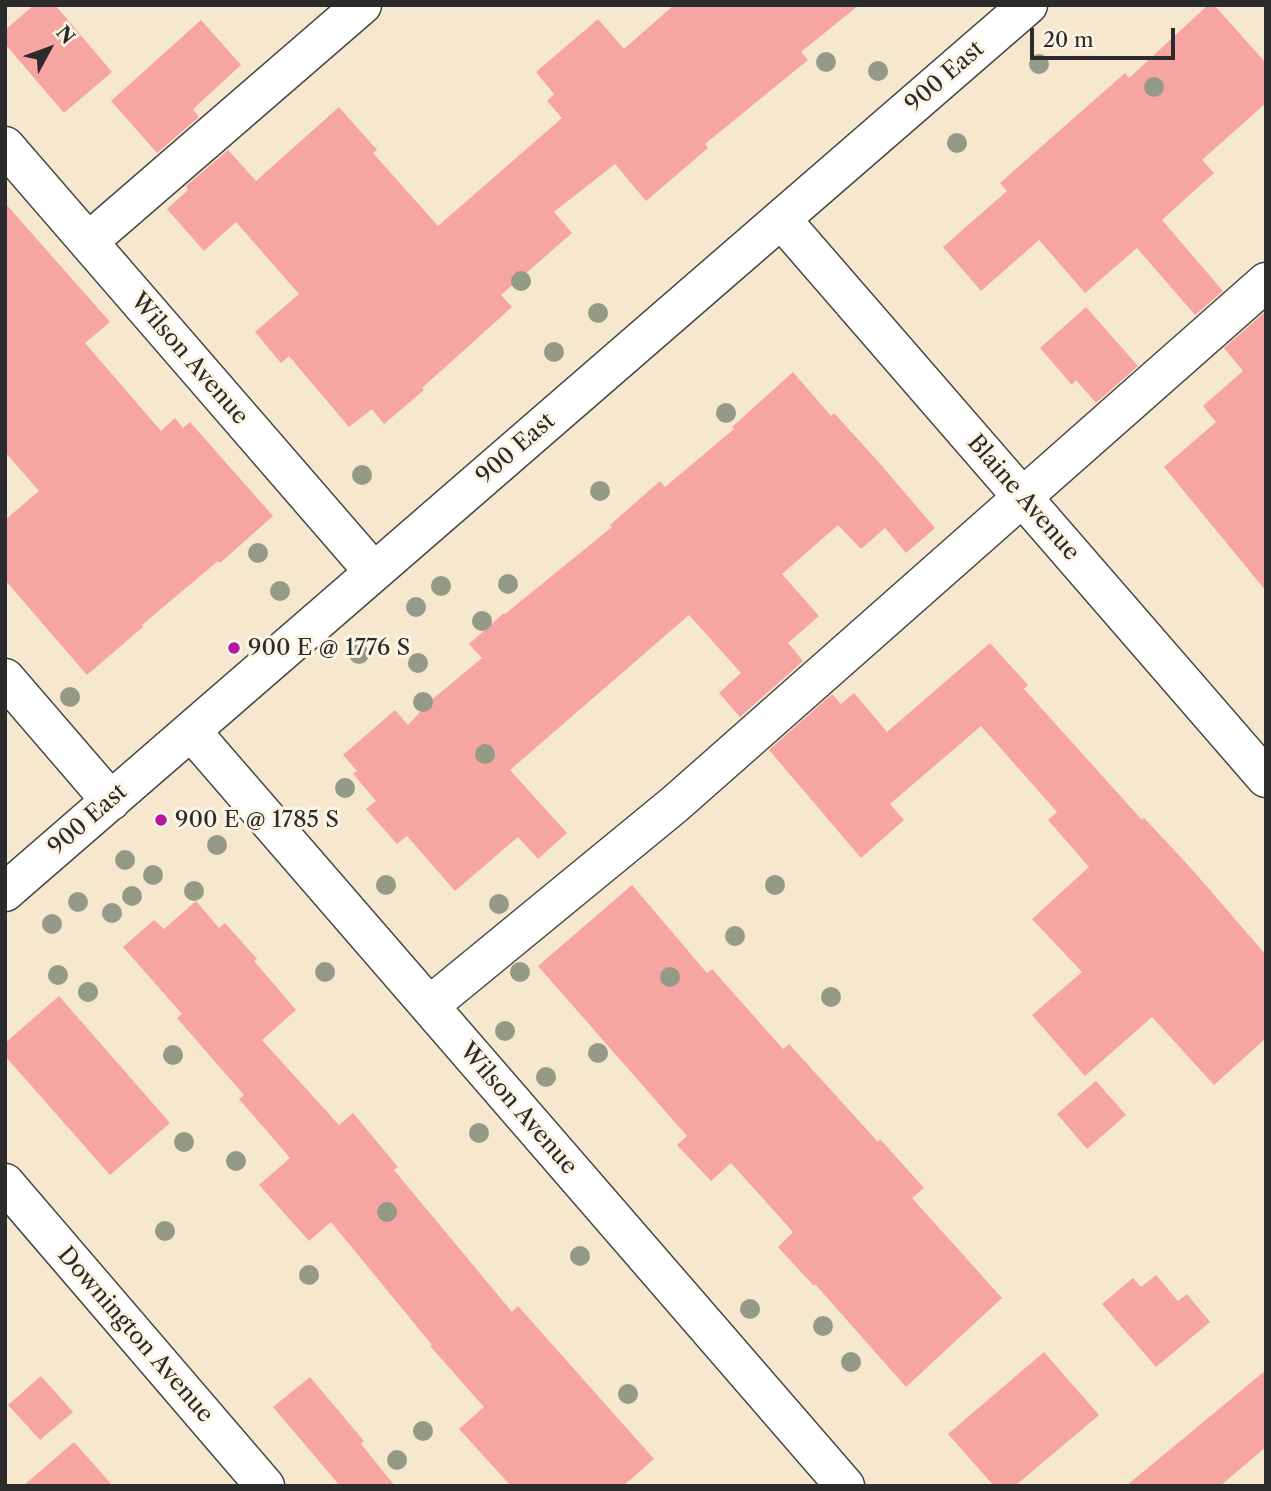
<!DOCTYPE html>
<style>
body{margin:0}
#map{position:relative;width:1271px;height:1491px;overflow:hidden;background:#f5e8cf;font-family:"Libre Caslon Text",serif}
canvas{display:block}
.frame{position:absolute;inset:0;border:7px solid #2b2b2b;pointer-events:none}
.north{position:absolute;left:14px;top:14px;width:70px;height:70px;-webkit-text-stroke:5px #fcf5e5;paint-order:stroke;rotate:49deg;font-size:19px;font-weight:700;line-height:28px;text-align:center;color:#2b2b2b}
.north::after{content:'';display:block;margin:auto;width:24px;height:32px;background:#2b2b2b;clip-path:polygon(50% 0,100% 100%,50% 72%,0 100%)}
.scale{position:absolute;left:1030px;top:28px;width:145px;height:32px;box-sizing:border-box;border:4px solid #2b2b2b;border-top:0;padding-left:9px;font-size:21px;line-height:24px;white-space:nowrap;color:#2b2b2b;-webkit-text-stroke:5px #fcf5e5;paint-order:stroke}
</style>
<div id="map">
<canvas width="1271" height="1491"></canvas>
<div class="frame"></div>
<div class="north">N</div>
<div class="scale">20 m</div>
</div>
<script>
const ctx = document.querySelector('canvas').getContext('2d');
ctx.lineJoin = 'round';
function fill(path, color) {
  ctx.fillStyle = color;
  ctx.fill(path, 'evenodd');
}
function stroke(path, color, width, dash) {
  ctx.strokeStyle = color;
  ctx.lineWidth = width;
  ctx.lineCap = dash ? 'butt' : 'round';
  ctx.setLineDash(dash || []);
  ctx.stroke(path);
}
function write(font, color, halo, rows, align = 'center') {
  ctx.font = font + ' "Libre Caslon Text",serif';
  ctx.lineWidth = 6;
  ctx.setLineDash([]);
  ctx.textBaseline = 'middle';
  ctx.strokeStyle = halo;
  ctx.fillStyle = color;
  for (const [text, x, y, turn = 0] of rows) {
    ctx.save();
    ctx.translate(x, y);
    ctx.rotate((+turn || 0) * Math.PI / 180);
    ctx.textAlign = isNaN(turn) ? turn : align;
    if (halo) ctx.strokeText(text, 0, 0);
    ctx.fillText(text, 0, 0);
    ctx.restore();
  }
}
fill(new Path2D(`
 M 34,5 L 55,5 L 112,72 L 64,113 L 5,44 L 5,30 Z
 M 674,5 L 859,5 L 801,52 L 808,60 L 705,144 L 708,148 L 646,201 L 615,164 L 554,212 L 572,233 L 501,295 L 512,307 L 422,388 L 424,390 L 384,424 L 372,409 L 349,427 L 289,356 L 281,363 L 255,332 L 299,294 L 236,222 L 204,251 L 167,209 L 188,190 L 186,186 L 228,150 L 256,181 L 339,107 L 377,150 L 373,153 L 438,226 L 562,118 L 547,101 L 554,94 L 536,72 L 598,19 L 624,49 Z
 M 1208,5 L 1214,5 L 1266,63 L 1266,103 L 1202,160 L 1214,173 L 1162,220 L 1223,291 L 1195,315 L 1137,248 L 1085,293 L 1039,240 L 981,291 L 943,247 L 1007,191 L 1000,183 L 1125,73 L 1129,78 Z
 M 201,20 L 241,65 L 193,109 L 199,117 L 157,153 L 111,101 Z
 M 5,203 L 110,322 L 85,343 L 161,431 L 175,418 L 183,428 L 190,422 L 273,516 L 220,563 L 218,561 L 142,625 L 143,627 L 87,675 L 5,580 L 5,520 L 39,491 L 5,452 Z
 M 1086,307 L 1138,366 L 1096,403 L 1076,380 L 1072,385 L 1040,348 Z
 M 1266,311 L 1266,591 L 1164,467 L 1216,422 L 1203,406 L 1243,371 L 1224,348 Z
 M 793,372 L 831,416 L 834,413 L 875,458 L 935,528 L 906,553 L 885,528 L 861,549 L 838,525 L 782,574 L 819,616 L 788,643 L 803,661 L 740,717 L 719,693 L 741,673 L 689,615 L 510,770 L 567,833 L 538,859 L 518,837 L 455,891 L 407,836 L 397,844 L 366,809 L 376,801 L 353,774 L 357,771 L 343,755 L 395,710 L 408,725 L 429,702 L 482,658 L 469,644 L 504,613 L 505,614 L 612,527 L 610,525 L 660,481 L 665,487 L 734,429 L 732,427 Z
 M 990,643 L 1028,685 L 1024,689 L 1142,820 L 1144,818 L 1189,866 L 1266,955 L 1266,1038 L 1214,1085 L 1152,1017 L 1085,1076 L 1032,1015 L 1082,972 L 1032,919 L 1089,867 L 1048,820 L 1057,812 L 981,726 L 890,804 L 904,820 L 861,858 L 769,750 L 832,694 L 841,704 L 854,693 L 887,732 Z
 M 632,885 L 707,973 L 712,969 L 783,1049 L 789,1044 L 878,1142 L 880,1139 L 924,1188 L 912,1198 L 1002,1298 L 906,1387 L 815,1284 L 814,1286 L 778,1247 L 793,1232 L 731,1163 L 711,1181 L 677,1145 L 687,1136 L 538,966 Z
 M 196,901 L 219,928 L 225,923 L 257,959 L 254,961 L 296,1010 L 262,1040 L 339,1125 L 353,1113 L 398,1167 L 394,1170 L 512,1312 L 518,1306 L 654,1459 L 623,1486 L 511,1486 L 459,1429 L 484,1407 L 430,1346 L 432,1345 L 331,1222 L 309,1241 L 259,1185 L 290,1158 L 239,1099 L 244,1095 L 177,1018 L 182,1014 L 123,947 L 154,920 L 164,929 Z
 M 59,996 L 170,1123 L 110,1175 L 5,1056 L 5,1043 Z
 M 1096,1081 L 1126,1115 L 1087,1149 L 1057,1114 Z
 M 1156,1275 L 1178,1301 L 1187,1294 L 1210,1322 L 1156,1367 L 1102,1304 L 1133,1278 L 1141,1287 Z
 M 1044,1352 L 1099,1415 L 1015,1486 L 994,1486 L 948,1434 Z
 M 1266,1370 L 1266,1447 L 1220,1486 L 1126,1486 Z
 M 41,1376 L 73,1412 L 40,1440 L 8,1405 Z
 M 310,1377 L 364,1441 L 361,1444 L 395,1486 L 340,1486 L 273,1407 Z
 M 74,1442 L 113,1486 L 23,1486 Z`), '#f7a5a2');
const minor = new Path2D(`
 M 5,146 L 374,572
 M 781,219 L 1266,778
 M 88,242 L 362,5
 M 5,678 L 111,801
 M 191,731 L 845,1486
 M 5,892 L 1028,5
 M 429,1006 L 675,804 L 1266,282
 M 5,1183 L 265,1486`);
stroke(minor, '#494744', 41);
stroke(minor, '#fff', 38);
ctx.fillStyle = '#949a85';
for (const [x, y] of [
 [826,62],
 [1039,64],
 [878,71],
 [1154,87],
 [957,143],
 [521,281],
 [598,313],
 [554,352],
 [726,413],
 [362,475],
 [600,491],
 [258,553],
 [508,584],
 [441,586],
 [280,591],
 [416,607],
 [482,621],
 [359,654],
 [418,663],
 [70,697],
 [423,702],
 [485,754],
 [345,788],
 [217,845],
 [125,860],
 [153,875],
 [386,885],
 [775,885],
 [194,891],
 [132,896],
 [78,902],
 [499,904],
 [112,913],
 [52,924],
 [735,936],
 [325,972],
 [520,972],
 [58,975],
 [670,977],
 [88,992],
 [831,997],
 [505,1031],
 [598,1053],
 [173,1055],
 [546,1077],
 [479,1133],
 [184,1142],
 [236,1161],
 [387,1212],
 [165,1231],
 [580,1256],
 [309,1275],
 [750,1309],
 [823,1326],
 [851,1362],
 [628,1394],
 [423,1431],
 [397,1460]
]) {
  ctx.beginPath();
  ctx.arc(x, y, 10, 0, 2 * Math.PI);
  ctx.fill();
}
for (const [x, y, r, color] of [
 [234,648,7,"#b5179e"],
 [161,820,7,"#b5179e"]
]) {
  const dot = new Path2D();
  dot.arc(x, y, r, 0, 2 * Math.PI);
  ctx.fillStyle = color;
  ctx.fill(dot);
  stroke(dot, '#fcf5e5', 2.5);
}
write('23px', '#2b2b2b', '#fcf5e5', [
 ["900 East",945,77,-41],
 ["Wilson Avenue",189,359,49],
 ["900 East",516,449,-41],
 ["Blaine Avenue",1023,498,49],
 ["900 East",88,820,-41],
 ["Wilson Avenue",518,1109,49],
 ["Downington Avenue",135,1335,49]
]);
write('23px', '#2b2b2b', '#fcf5e5', [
 ["900 E @ 1776 S",248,648],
 ["900 E @ 1785 S",175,820]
], 'left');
</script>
